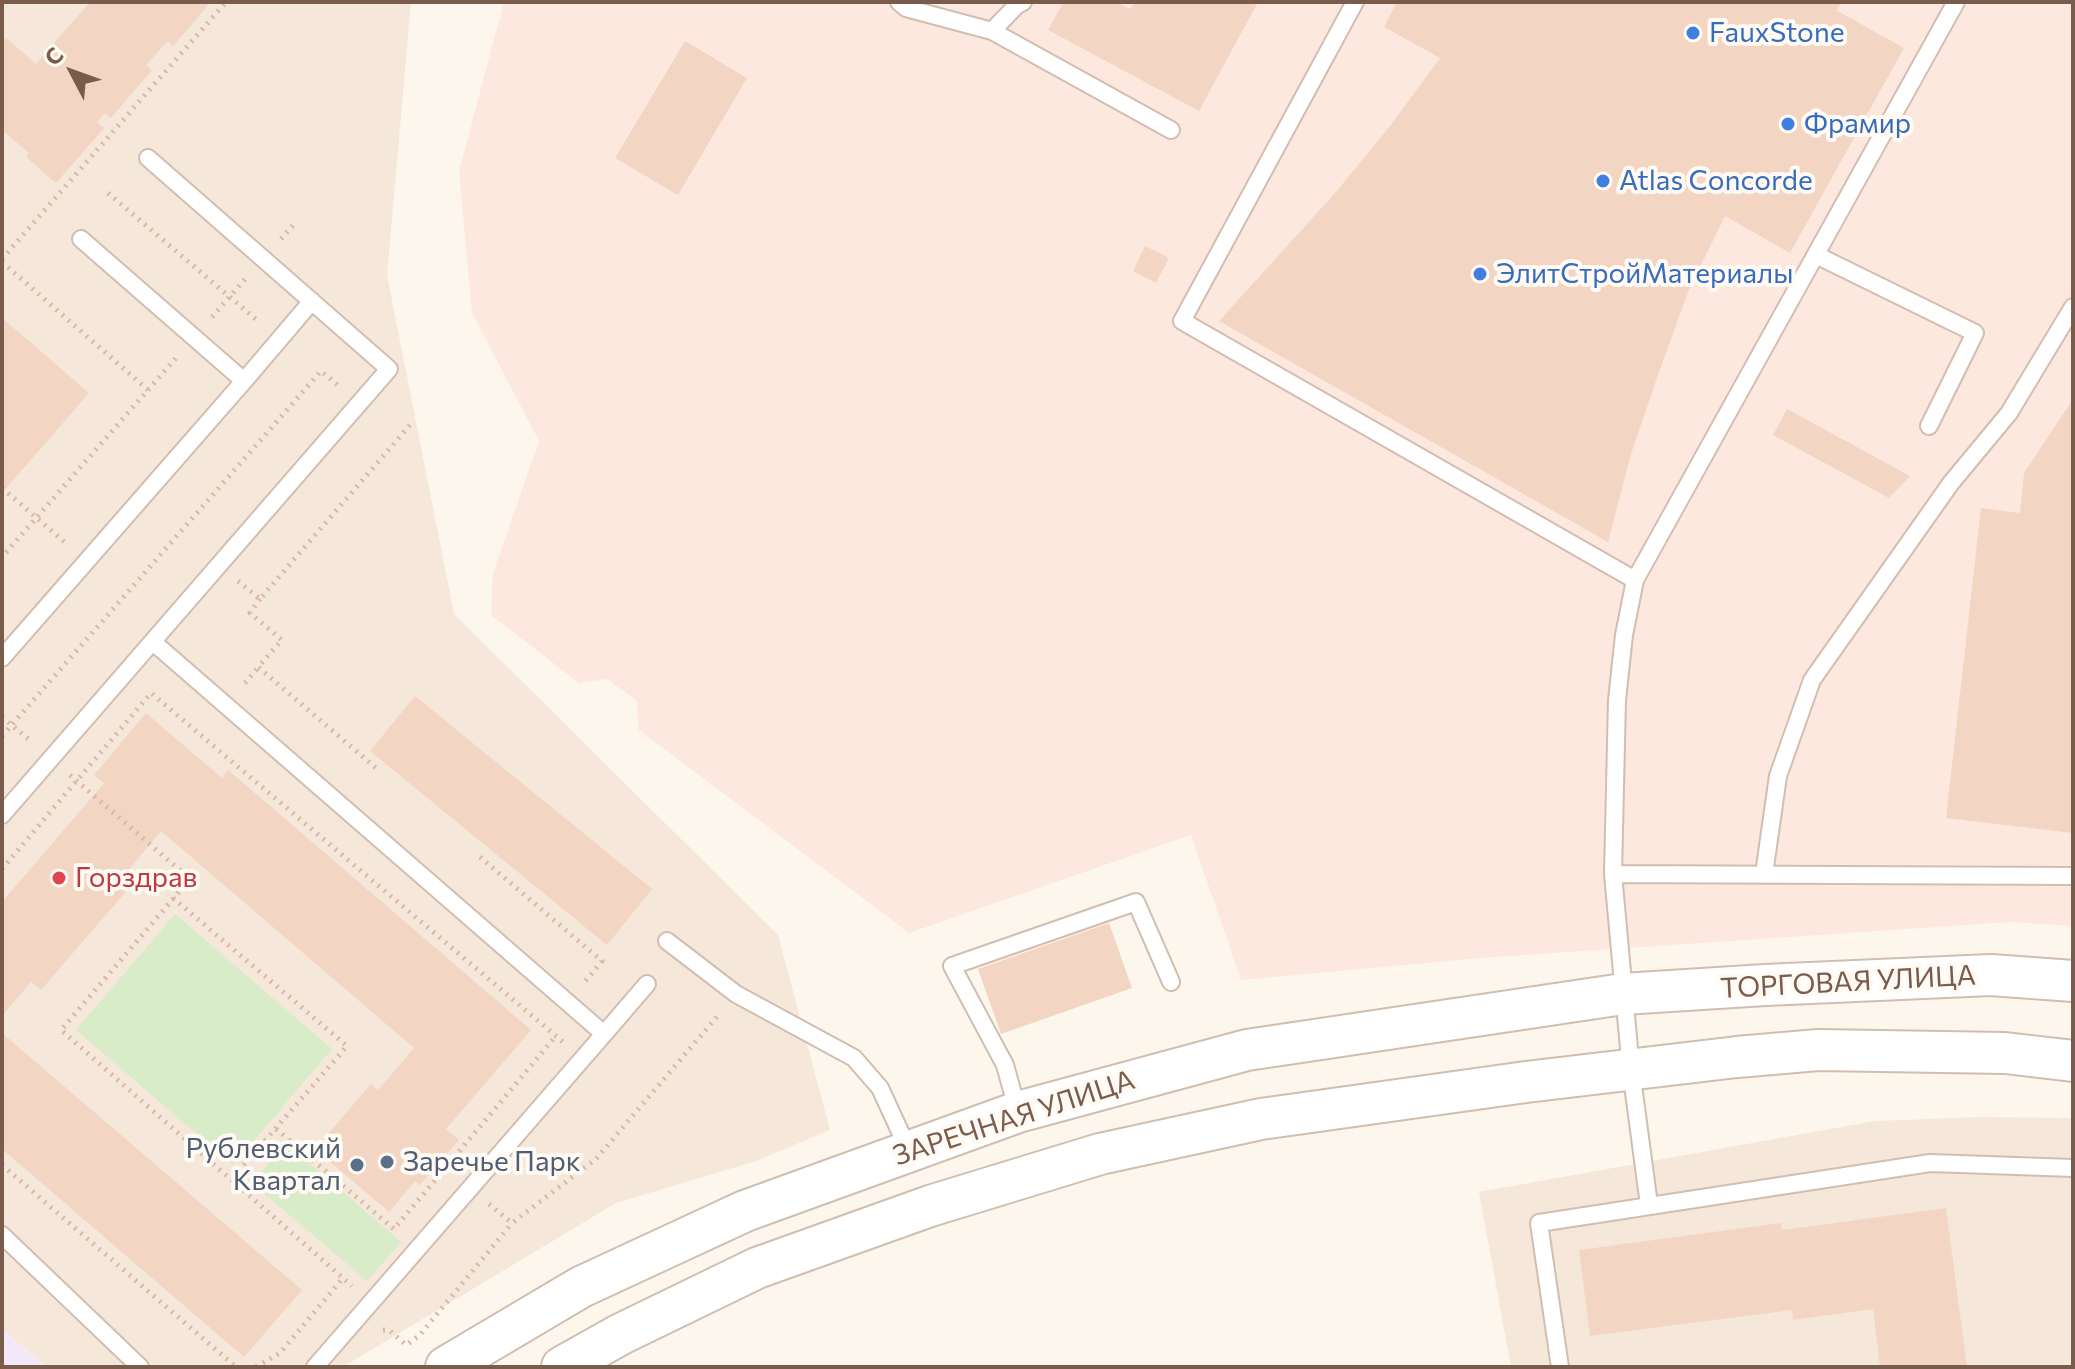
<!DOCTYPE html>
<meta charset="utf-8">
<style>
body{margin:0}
#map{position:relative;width:2075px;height:1369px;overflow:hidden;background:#fdf6ec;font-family:Commissioner,sans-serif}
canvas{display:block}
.frame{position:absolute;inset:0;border:4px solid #7a5c4d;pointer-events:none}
.north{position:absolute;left:32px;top:32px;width:80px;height:80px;-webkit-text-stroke:6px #fffaf3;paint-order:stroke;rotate:311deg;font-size:22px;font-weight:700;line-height:32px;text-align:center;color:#7a5c4d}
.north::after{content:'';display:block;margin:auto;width:28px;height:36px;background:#7a5c4d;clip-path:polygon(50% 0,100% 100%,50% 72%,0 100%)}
</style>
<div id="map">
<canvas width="2075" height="1369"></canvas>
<div class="frame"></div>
<div class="north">С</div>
</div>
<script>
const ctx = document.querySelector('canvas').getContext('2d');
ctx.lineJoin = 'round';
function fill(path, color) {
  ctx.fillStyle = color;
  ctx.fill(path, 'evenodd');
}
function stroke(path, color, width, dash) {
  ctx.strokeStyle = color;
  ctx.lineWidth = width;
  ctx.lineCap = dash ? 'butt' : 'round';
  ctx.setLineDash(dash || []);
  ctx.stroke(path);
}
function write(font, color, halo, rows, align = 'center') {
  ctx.font = font + ' Commissioner,sans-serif';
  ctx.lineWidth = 8;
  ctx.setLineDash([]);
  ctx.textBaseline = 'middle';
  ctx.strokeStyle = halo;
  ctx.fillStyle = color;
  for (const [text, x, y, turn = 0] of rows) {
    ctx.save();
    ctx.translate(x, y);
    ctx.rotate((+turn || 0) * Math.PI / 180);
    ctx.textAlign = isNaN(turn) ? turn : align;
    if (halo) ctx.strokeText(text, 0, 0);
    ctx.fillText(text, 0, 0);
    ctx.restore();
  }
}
fill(new Path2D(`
 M 2,2 L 411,2 L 387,275 L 454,614 L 778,935 L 830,1130 L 756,1161 L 616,1203 L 343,1367 L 45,1366 L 2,1329 Z
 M 1980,1117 L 2073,1118 L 2073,1367 L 1511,1367 L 1479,1192 L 1875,1121 Z`), '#f5e8da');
fill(new Path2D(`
 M 504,2 L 2073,2 L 2073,926 L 2010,922 L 1481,958 L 1241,980 L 1191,835 L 909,933 L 638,729 L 637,701 L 607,679 L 579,683 L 491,615 L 493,573 L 539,441 L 472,313 L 459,171 Z`), '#fde8e0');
fill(new Path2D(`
 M 2,1329 L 44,1366 L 62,1367 L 2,1367 Z`), '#f3e8fa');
fill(new Path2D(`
 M 175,914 L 332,1049 L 233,1165 L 76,1030 Z
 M 286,1143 L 401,1242 L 367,1281 L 252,1183 Z`), '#d8ecc9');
fill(new Path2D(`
 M 90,2 L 211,2 L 173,46 L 168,41 L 146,65 L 152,70 L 111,118 L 105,113 L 97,122 L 104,128 L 56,183 L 26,157 L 29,153 L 2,130 L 2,43 L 6,38 L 36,64 Z
 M 1066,2 L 1117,2 L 1130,9 L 1134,2 L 1258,2 L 1199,111 L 1048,30 L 1063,3 Z
 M 1397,2 L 1842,2 L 1836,10 L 1904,48 L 1790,253 L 1725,216 L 1688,292 L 1658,375 L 1631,454 L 1608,542 L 1219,321 L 1336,192 L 1390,126 L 1440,58 L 1384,27 Z
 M 685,41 L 747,78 L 678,195 L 615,158 Z
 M 1145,246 L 1169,258 L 1156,283 L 1133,271 Z
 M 2,318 L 89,393 L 2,493 Z
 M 2073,399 L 2073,833 L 1946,818 L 1981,508 L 2020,513 L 2024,473 Z
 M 1787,409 L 1910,476 L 1889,498 L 1773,435 Z
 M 415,696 L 652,889 L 607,945 L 370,751 Z
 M 146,713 L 222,778 L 228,770 L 531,1030 L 446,1129 L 459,1140 L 420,1185 L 415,1181 L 389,1212 L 315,1149 L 371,1084 L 378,1090 L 414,1048 L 161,831 L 127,872 L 136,880 L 41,990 L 31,982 L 2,1016 L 2,902 L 104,783 L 94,775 Z
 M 1109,923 L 1132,988 L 1001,1034 L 978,969 Z
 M 2,1033 L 302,1290 L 244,1357 L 2,1149 Z
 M 1946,1208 L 1967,1367 L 1880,1367 L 1873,1309 L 1793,1320 L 1792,1310 L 1590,1336 L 1579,1250 L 1781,1223 L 1782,1230 Z`), '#f3d5c3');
const service = new Path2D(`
 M 899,2 L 906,8 L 992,31 L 1171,130
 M 1355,2 L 1182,321 L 1635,580
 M 992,31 L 1017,5 L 1023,2
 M 1816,255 L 1975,333 L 1929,426
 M 244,381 L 312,301
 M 153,642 L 604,1034 L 315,1367
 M 2,658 L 244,381 L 81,239
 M 2,815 L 389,369 L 148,158
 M 1613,874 L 2073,876
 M 1764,874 L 1778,776 L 1812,680 L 1951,483 L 2009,413 L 2073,307
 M 667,941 L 736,994 L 854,1058 L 880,1088 L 909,1151
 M 604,1034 L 647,984
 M 1018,1112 L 1005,1065 L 952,966 L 1136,902 L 1171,982
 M 1649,1205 L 1631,1070 L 1613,874 L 1617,700 L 1624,635 L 1635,580 L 1956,2
 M 2,1235 L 140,1367
 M 1560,1367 L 1539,1223 L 1930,1163 L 2073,1168`);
const tertiary = new Path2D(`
 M 446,1367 L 581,1287 L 745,1211 L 1018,1112 L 1247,1050 L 1623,994 L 1765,985 L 1991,975 L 2073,981
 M 562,1367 L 621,1334 L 757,1268 L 930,1206 L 1100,1154 L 1261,1119 L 1526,1082 L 1737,1057 L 1818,1050 L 2005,1053 L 2073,1061`);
stroke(service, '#d1beb0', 20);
stroke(tertiary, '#d1beb0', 44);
stroke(new Path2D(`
 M 108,193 L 259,322
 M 281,239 L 296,222
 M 2,259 L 226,2
 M 2,262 L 148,390 L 2,557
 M 212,317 L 247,277
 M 148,390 L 176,358
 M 2,488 L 68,545
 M 238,581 L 260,599 L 410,425
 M 260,599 L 250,613 L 282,640 L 258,667 L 376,768
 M 245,683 L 258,668
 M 2,717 L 32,742
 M 2,736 L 321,371 L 340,387
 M 70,775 L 190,879 L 61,1030 L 352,1286
 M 480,857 L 602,961 L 583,984
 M 2,869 L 151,693 L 563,1042
 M 173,898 L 347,1046 L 231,1180
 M 276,1129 L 394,1229 L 556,1036
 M 2,1165 L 236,1367
 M 489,1204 L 512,1223 L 596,1159 L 720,1013
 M 383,1330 L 389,1330 L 406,1345 L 419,1336 L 512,1223
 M 256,1367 L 280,1353 L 343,1278`), '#d9b8a5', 5, [2, 6]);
stroke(service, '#fff', 16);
stroke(tertiary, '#fff', 40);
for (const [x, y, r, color] of [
 [1693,33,8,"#3f7fe0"],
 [1788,124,8,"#3f7fe0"],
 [1603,181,8,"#3f7fe0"],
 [1480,274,8,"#3f7fe0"],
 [59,878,8,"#e0444e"],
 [387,1162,8,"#5c6f8a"],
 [357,1165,8,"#5c6f8a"]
]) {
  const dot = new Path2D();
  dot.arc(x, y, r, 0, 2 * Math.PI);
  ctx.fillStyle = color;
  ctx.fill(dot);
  stroke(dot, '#fffaf3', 3);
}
write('28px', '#366cbe', '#fffaf3', [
 ["FauxStone",1709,33],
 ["Фрамир",1804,124],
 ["Atlas Concorde",1619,181],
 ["ЭлитСтройМатериалы",1496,274]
], 'left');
write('28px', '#be3a42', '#fffaf3', [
 ["Горздрав",75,878]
], 'left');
write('28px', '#7a5c4d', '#fffaf3', [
 ["ТОРГОВАЯ УЛИЦА",1848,982,-3],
 ["ЗАРЕЧНАЯ УЛИЦА",1014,1118,-18]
]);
write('28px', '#4e5e75', '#fffaf3', [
 ["Рублевский",341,1149],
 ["Квартал",341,1181],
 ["Заречье Парк",403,1162,"left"]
], 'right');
</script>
